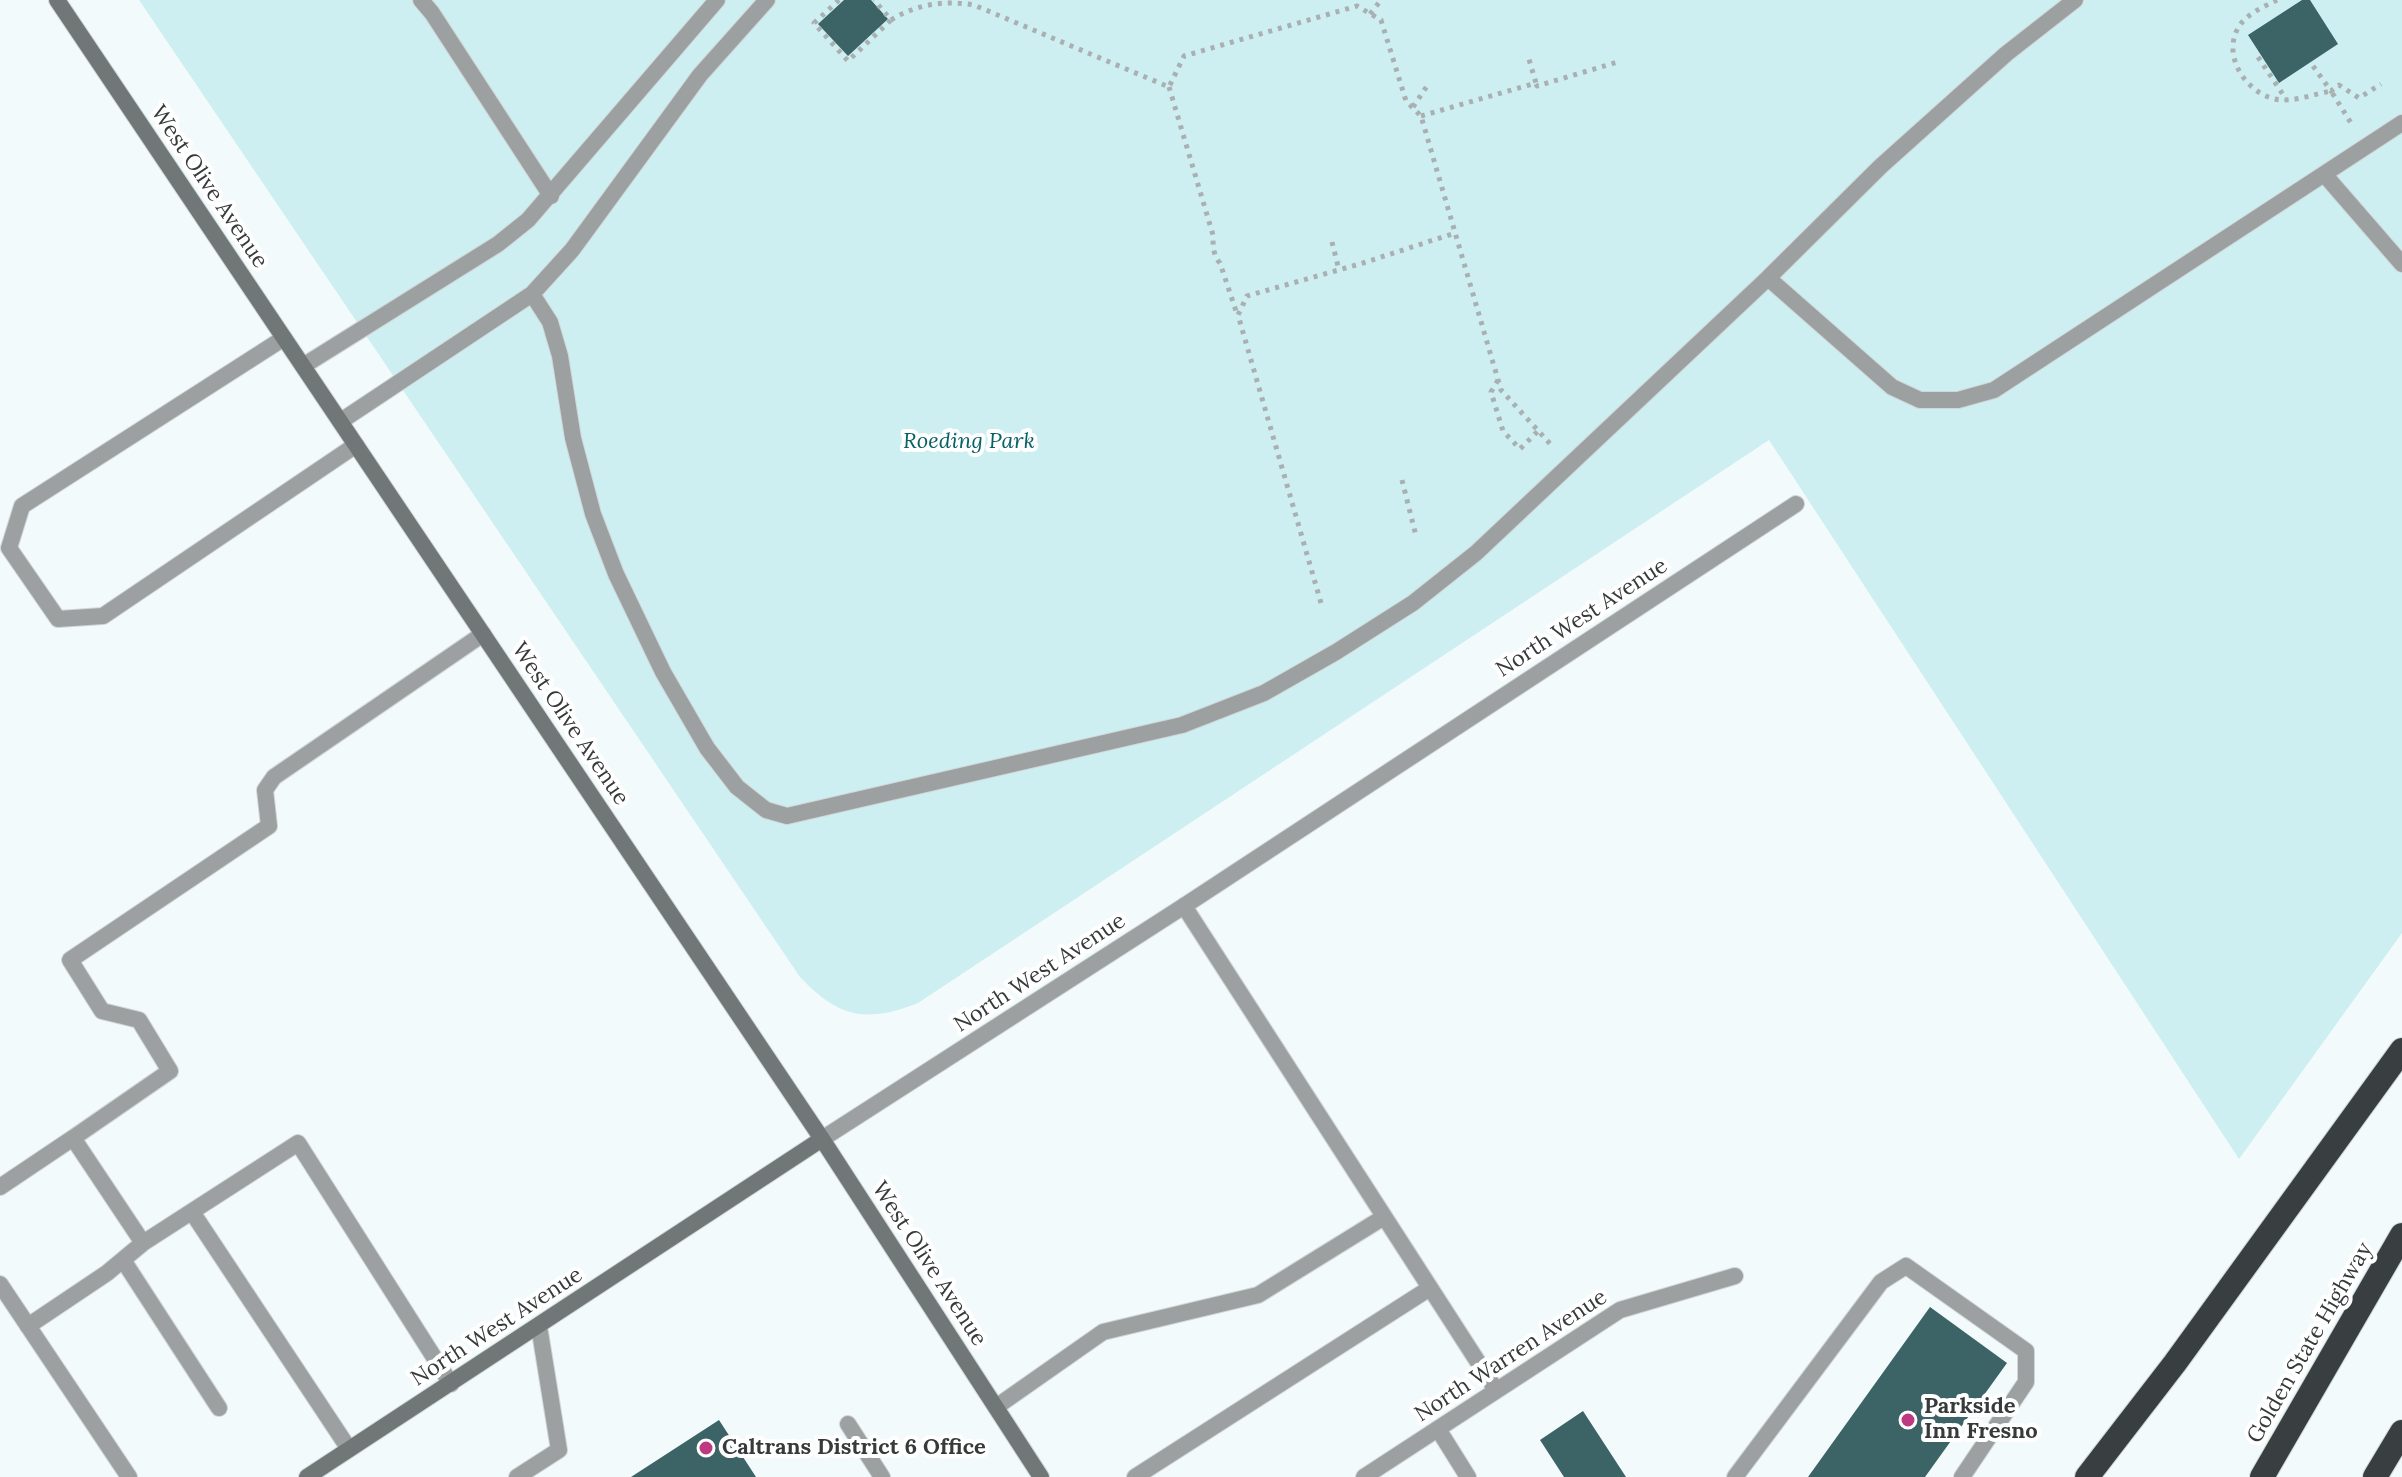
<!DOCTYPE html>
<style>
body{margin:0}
canvas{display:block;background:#f2fafb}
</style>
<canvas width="2402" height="1477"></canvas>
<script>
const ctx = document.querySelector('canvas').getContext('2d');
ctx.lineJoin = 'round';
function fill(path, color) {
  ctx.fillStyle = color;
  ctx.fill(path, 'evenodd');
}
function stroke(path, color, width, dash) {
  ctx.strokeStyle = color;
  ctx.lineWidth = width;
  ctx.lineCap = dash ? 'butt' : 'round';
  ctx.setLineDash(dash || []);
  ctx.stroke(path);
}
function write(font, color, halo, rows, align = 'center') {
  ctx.font = font + ' Lora,serif';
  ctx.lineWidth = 8;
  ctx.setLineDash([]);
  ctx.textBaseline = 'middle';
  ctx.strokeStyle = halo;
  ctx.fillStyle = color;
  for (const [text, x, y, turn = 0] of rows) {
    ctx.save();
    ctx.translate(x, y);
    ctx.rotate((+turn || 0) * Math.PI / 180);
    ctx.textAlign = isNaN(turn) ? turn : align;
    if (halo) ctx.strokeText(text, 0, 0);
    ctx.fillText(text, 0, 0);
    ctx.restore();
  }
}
fill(new Path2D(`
 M 139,0 L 2402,0 L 2402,933 L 2239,1159 L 1769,440 L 918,1003 C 865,1024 838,1017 800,977 Z`), '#cdeff1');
fill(new Path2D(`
 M 844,0 L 871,0 L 888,19 L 848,56 L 818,24 Z
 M 2302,0 L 2310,0 L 2338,44 L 2279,83 L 2248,35 Z
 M 1930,1307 L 2007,1363 L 1925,1477 L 1808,1477 Z
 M 1583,1411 L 1626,1477 L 1564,1477 L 1540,1440 Z
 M 719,1420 L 756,1477 L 631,1477 Z`), '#3c6365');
const lane = new Path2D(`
 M 421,0 L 432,13 L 551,196
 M 2324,174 L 2402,264
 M 1768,278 L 1892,387 L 1920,400 L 1958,400 L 1994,390 L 2402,123
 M 532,294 L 550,322 L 560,356 L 573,438 L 593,514 L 616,574 L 663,672 L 707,748 L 737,787 L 766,810 L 787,816 L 1182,725 L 1264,693 L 1336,652 L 1413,603 L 1476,553 L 1768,278 L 1881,166 L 2006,54 L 2075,0
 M 284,338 L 22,506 L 9,548 L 58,619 L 103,616 L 356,445
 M 303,366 L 498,244 L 528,220 L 717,0
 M 341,421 L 532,294 L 572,250 L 700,75 L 767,0
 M 1184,906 L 1496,1390
 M 0,1187 L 73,1138
 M 192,1212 L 349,1449
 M 123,1260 L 219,1408
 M 28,1326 L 107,1273 L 143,1243
 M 451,1384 L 298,1143 L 143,1243 L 73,1138 L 170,1071 L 139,1020 L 102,1011 L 70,960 L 269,826 L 265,790 L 274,777 L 483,634
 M 996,1407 L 1103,1332 L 1258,1295 L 1384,1217
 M 848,1424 L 882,1477
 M 1438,1429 L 1468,1477
 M 517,1477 L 559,1450 L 539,1326
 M 1135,1477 L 1430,1288
 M 1735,1477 L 1881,1282 L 1906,1266 L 2026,1351 L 2026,1382 L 1962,1477`);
const street = new Path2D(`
 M 822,1139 L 1184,906 L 1796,504
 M 0,1284 L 129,1477
 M 1364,1477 L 1620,1310 L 1735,1276`);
const secondary = new Path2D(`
 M 57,0 L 822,1139 L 1041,1477
 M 307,1477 L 822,1139`);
const highway = new Path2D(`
 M 2087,1477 L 2175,1363 L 2402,1050
 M 2262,1477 L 2402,1235
 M 2375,1477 L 2402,1432`);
stroke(lane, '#d0d7d8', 18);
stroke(street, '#d0d7d8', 18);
stroke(secondary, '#d0d7d8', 18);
stroke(highway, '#d0d7d8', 26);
stroke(new Path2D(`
 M 839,0 L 814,23 L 848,61 L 891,20 L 874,0
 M 2277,0 C 2263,7 2244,15 2237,30 C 2223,58 2247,93 2275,99 C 2292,103 2314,94 2331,91 L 2351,123
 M 1370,14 L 1381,0
 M 891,20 C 917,4 944,0 974,5 L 1169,87 L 1184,56 L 1357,6 L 1381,20 L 1406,101 L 1421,116 L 1501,390 L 1553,447
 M 2258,57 L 2286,99
 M 2313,66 L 2331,91 L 2339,85 L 2359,98 L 2381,84
 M 1536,84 L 1537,86 L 1621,61
 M 1169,87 L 1213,235 C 1213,245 1213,256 1220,263 L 1237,314
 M 1413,107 L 1429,83
 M 1421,116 L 1536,83 L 1528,56
 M 1332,242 L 1339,270
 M 1498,380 L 1491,392 L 1503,431 L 1520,449 L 1538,431
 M 1402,480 L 1416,536
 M 1321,603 L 1238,315 L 1247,296 L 1363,263 L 1455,233`), '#aab0b1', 5, [4, 6]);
stroke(lane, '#9da0a0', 16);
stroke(street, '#9da0a0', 16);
stroke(secondary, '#717676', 16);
stroke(highway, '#393f40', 24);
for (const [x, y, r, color] of [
 [1908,1420,8,"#bd3a82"],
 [706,1448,8,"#bd3a82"]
]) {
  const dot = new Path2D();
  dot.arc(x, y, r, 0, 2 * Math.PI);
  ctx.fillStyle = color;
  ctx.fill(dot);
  stroke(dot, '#fff', 3);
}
write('22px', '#373a3a', '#fff', [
 ["West Olive Avenue",209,187,56],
 ["North West Avenue",1582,618,-33],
 ["West Olive Avenue",570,724,56],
 ["North West Avenue",1040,973,-33],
 ["West Olive Avenue",929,1264,57],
 ["North West Avenue",497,1327,-33],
 ["Golden State Highway",2310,1343,-60],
 ["North Warren Avenue",1511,1356,-33]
]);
write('italic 22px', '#096166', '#fff', [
 ["Roeding Park",969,442]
]);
write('bold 22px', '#373a3a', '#fff', [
 ["Parkside",1924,1407],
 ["Inn Fresno",1924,1432],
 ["Caltrans District 6 Office",722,1448]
], 'left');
</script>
